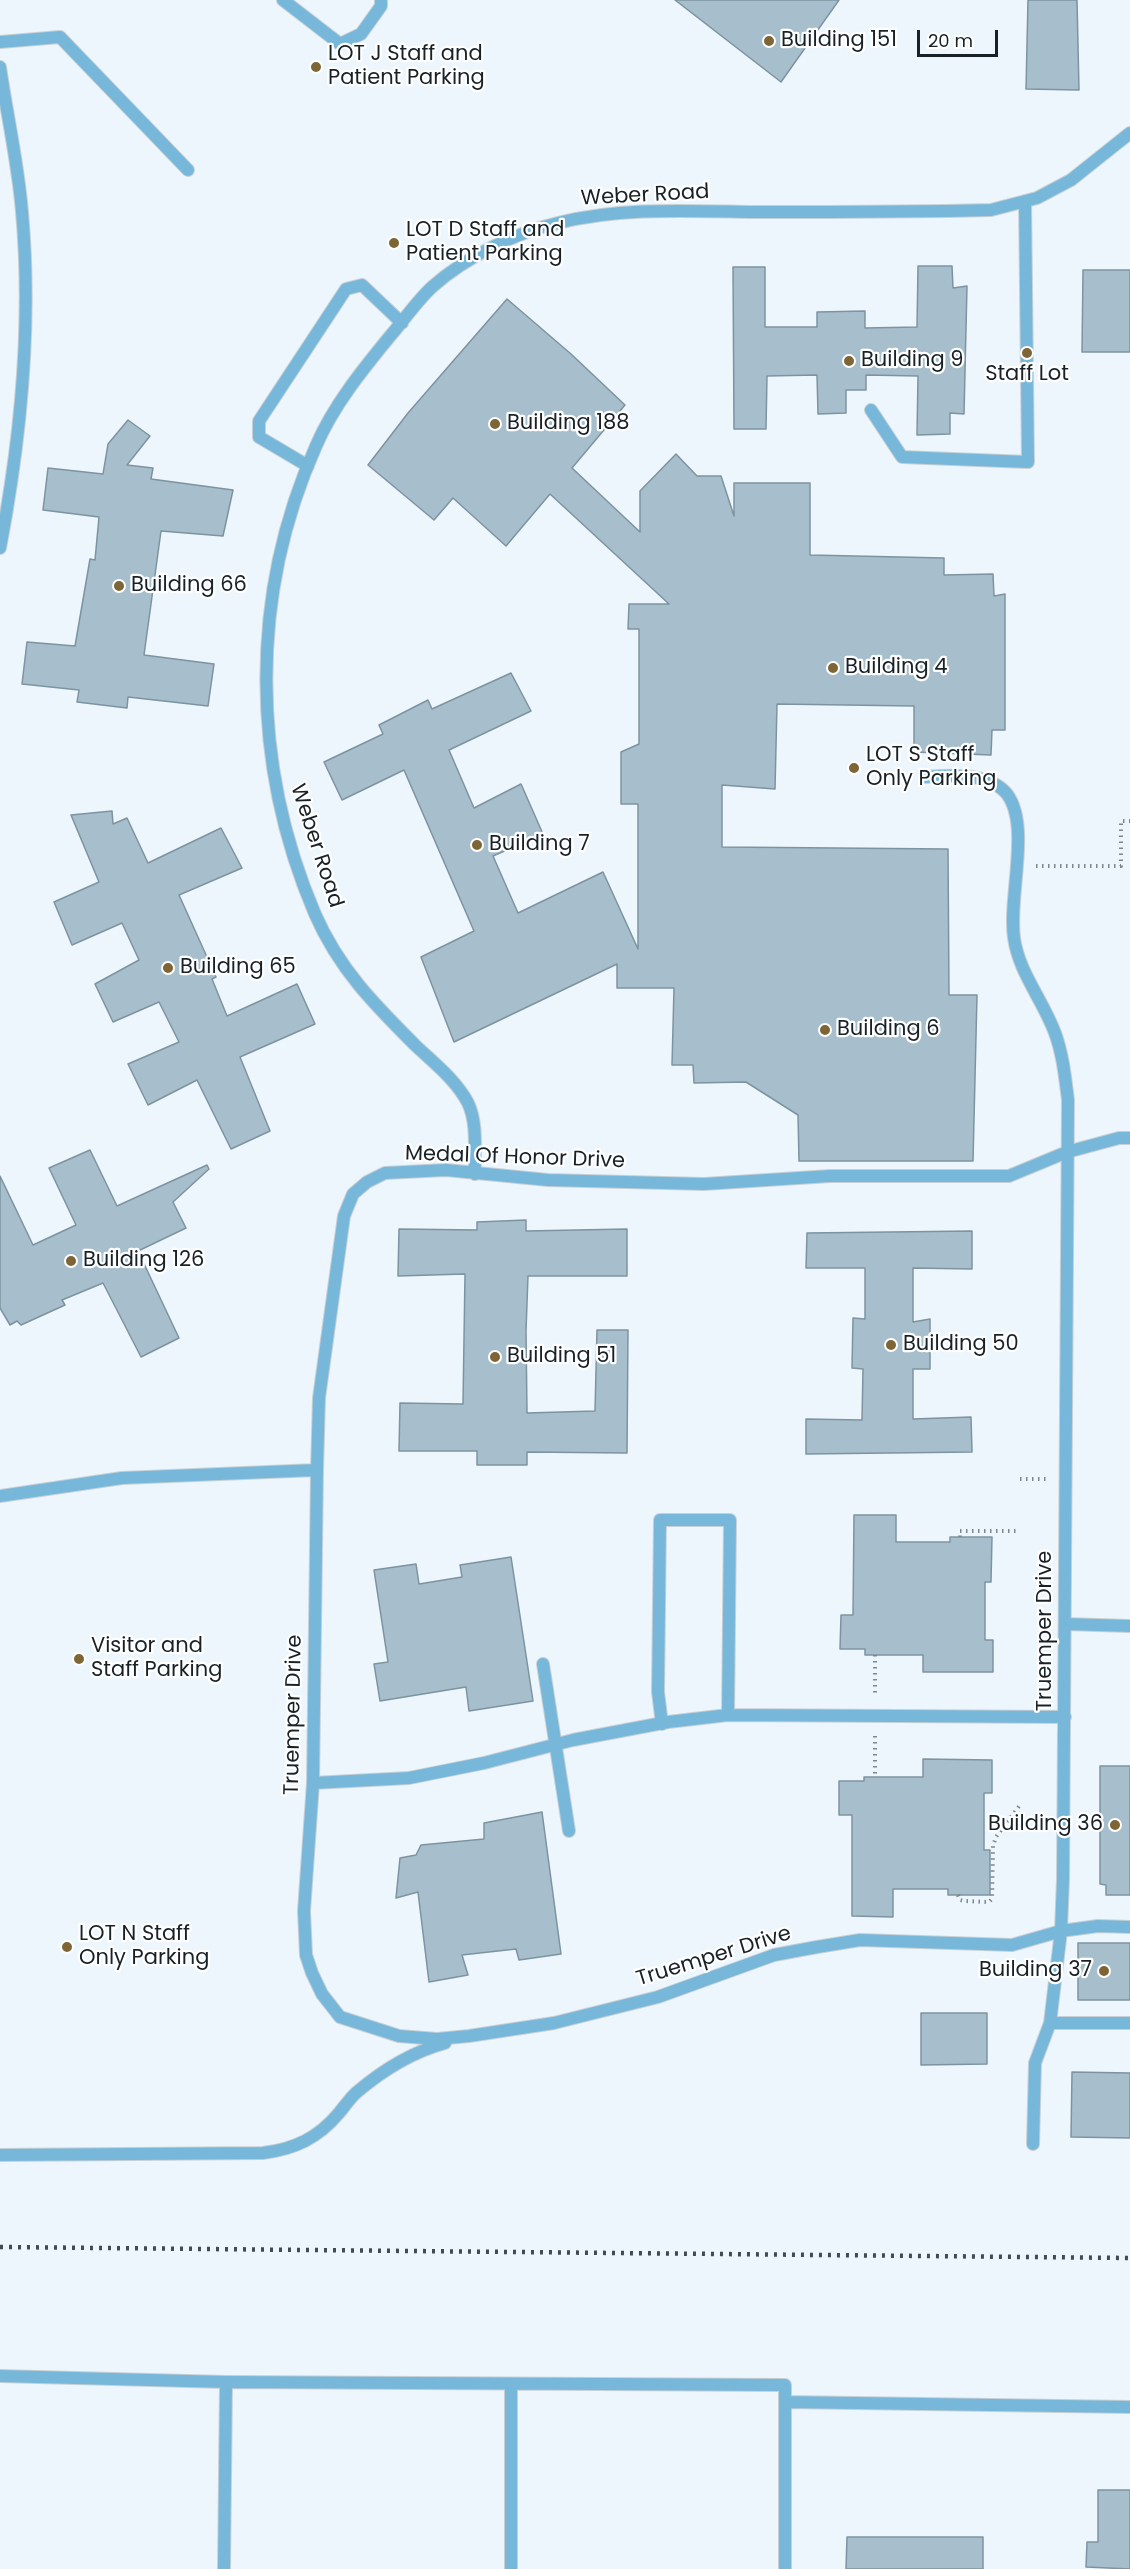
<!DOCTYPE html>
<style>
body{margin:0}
#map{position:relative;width:1130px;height:2569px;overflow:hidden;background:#edf6fc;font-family:Poppins,sans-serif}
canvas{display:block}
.scale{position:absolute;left:917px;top:30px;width:81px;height:27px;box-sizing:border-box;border:3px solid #182126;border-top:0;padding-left:8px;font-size:18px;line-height:21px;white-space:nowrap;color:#182126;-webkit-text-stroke:4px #fff;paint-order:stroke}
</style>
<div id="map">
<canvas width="1130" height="2569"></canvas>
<div class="scale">20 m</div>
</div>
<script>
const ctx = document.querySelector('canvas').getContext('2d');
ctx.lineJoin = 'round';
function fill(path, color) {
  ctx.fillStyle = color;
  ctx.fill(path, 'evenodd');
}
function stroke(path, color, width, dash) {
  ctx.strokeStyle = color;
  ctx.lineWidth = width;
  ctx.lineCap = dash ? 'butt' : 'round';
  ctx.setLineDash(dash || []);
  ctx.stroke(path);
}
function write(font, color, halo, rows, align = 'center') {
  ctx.font = font + ' Poppins,sans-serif';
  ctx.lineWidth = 4.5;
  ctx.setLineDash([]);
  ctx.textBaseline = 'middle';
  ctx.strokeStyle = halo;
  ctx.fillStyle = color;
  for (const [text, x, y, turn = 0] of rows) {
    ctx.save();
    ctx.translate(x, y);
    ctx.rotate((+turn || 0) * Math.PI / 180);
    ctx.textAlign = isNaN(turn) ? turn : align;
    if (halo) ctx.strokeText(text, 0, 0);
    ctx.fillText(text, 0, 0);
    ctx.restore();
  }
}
const building = new Path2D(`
 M 675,0 L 839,0 L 781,82 Z
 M 1028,0 L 1077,0 L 1079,90 L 1026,89 Z
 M 918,266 L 952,266 L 953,288 L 967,286 L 964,414 L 950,413 L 950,434 L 917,435 L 918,376 L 866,375 L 866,390 L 846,390 L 846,413 L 818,414 L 817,375 L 767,376 L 766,429 L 734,429 L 733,267 L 765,267 L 765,327 L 817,327 L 817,312 L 865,311 L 865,328 L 917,327 Z
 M 1083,270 L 1130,270 L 1130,352 L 1082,352 Z
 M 507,299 L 571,354 L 625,405 L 572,468 L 640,532 L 640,491 L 676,454 L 697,476 L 721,476 L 734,516 L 734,483 L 810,483 L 810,555 L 944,558 L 944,575 L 993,574 L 994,596 L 1005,594 L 1005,730 L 992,730 L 991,755 L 914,752 L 914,706 L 777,704 L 775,789 L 722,785 L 722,847 L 948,849 L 949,995 L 977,995 L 973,1161 L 799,1161 L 798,1115 L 746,1082 L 694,1083 L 693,1065 L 672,1065 L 674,988 L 617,988 L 617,964 L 454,1042 L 421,957 L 474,931 L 404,770 L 342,800 L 324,762 L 383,734 L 379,725 L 428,700 L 432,709 L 511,673 L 531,711 L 449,750 L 474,808 L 521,784 L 543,834 L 493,856 L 518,913 L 603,872 L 638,949 L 638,804 L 621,804 L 621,752 L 639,744 L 639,629 L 628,629 L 629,604 L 669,604 L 550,494 L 506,546 L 453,498 L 434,520 L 368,465 L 408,413 Z
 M 128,420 L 150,436 L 127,465 L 153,468 L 151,479 L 233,490 L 223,536 L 161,531 L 144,655 L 214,664 L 208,706 L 128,697 L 127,708 L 77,702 L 79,690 L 22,684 L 27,642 L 75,646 L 90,559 L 95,560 L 99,517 L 43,510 L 48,468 L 103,474 L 108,444 Z
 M 112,811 L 113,824 L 127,818 L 148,863 L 221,828 L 242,868 L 179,895 L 216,977 L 212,979 L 227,1016 L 297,984 L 315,1024 L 240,1057 L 270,1131 L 231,1149 L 197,1080 L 148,1105 L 128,1064 L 179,1042 L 159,1002 L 113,1022 L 95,984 L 139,960 L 122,923 L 72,945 L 54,902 L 99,882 L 71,815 Z
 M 90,1150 L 117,1206 L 207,1165 L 209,1169 L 173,1202 L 186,1228 L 138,1251 L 179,1338 L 141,1357 L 103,1283 L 62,1300 L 65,1305 L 21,1325 L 17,1321 L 10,1325 L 0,1308 L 0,1176 L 33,1245 L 76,1225 L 49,1168 Z
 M 526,1220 L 526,1231 L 627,1229 L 627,1276 L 528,1276 L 526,1331 L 527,1413 L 595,1411 L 597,1330 L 628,1330 L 627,1453 L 527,1452 L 527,1465 L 477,1465 L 477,1451 L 399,1451 L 400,1403 L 463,1404 L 465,1274 L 398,1276 L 399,1229 L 477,1230 L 477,1222 Z
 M 972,1231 L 972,1269 L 913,1268 L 913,1322 L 930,1319 L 930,1369 L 913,1369 L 913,1419 L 971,1417 L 972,1452 L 806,1454 L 806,1419 L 862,1420 L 863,1369 L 852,1368 L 853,1318 L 865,1319 L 865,1268 L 806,1268 L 807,1233 Z
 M 854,1515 L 896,1515 L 896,1542 L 950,1542 L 950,1537 L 992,1537 L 991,1582 L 985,1582 L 985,1640 L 993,1640 L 993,1672 L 923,1672 L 923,1655 L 865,1655 L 865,1649 L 840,1649 L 841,1615 L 853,1615 Z
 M 511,1557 L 533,1701 L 469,1711 L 466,1687 L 380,1701 L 374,1664 L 388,1662 L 374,1570 L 416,1564 L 419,1584 L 462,1577 L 460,1565 Z
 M 923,1759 L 992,1760 L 992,1793 L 984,1793 L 984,1850 L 990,1850 L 990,1895 L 948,1895 L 948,1889 L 893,1889 L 893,1917 L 852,1916 L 852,1815 L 839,1815 L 839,1781 L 864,1781 L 864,1777 L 923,1777 Z
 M 1100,1766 L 1130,1766 L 1130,1895 L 1106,1895 L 1106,1885 L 1100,1884 Z
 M 542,1812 L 561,1954 L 519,1960 L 516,1949 L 462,1955 L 468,1975 L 429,1982 L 418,1892 L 396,1898 L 400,1858 L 416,1855 L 421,1845 L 484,1839 L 484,1823 Z
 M 1078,1943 L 1130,1943 L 1130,2000 L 1078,2000 Z
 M 921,2013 L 987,2013 L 987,2064 L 921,2065 Z
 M 1072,2072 L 1130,2073 L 1130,2138 L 1071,2137 Z
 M 1098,2490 L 1130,2490 L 1130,2569 L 1086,2567 L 1087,2542 L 1098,2542 Z
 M 847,2537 L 983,2537 L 983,2569 L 846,2569 Z`);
fill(building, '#a7becc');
stroke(building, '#7d94a0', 1.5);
const lane = new Path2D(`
 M 283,0 L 340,44 L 361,34 L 381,6 L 381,0
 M 0,42 L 60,37 L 188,170
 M 0,67 C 7,115 18,163 22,212 C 32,323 21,438 0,548
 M 871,410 L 902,457 L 1028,462 L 1025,201
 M 308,466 L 259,437 L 259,421 L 346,289 L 362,285 L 402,323
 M 925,777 C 949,775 989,772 1007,794 C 1031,826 1008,897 1014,938 C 1019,973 1043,1000 1055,1033 C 1063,1055 1065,1077 1068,1100 L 1063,1879 L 1061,1931 L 1050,2023 L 1035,2063 L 1033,2144
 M 475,1174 C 474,1151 478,1124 468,1103 C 456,1080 434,1063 415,1045 C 374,1004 339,969 315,914 C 251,764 249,596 316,446 C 333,406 363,369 391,335 C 404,320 417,301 432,287 C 466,257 514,233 558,223 C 621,207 690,211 754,212 C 833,212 912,212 991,210 L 1037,198 L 1071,180 L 1130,133
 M 317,1470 L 313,1783 L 304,1911 L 306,1955 L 312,1973 L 322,1994 L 340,2017 L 399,2036 L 437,2039 L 469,2036 L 554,2023 L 658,1997 L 774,1955 L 817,1947 L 860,1940 L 1012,1945 L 1061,1931 L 1098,1926 L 1130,1927
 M 0,1496 L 122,1478 L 317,1470 L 319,1398 L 344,1216 L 353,1194 L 367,1182 L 385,1173 L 446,1170 L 548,1180 L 704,1184 L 830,1176 L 1009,1176 L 1067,1152 L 1119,1138 L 1130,1138
 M 1065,1624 L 1130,1626
 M 543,1664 L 569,1831
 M 662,1724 L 658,1692 L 660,1520 L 730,1520 L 728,1715
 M 313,1783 L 409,1778 L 484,1763 L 573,1740 L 668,1722 L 728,1715 L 1065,1717
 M 1050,2023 L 1130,2023
 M 0,2155 L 263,2153 C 295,2149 318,2138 339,2113 C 345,2106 350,2098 357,2092 C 383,2070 412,2052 445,2043
 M 0,2376 L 226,2382 L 785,2385 L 785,2569
 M 785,2402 L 1130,2407
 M 224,2569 L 226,2382
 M 511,2569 L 511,2384`);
stroke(lane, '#c7d0d5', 14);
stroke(new Path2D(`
 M 1036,866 L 1121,866 L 1121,821 L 1130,821
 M 1020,1479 L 1046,1479
 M 960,1537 L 960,1531 L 1020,1531
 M 875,1655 L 875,1697
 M 875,1736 L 875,1777
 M 958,1895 L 960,1900 L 964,1901 L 989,1902 L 992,1899 L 993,1846 L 996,1837 L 1020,1805`), '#7e878c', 4, [1.5, 4.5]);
stroke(lane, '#77b7da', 12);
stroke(new Path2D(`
 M 0,2247 L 1130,2258`), '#414a4f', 4.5, [3, 6]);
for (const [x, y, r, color] of [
 [769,41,6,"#7d6535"],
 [316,67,6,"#7d6535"],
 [394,243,6,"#7d6535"],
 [1027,353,6,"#7d6535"],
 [849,361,6,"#7d6535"],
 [495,424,6,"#7d6535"],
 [119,586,6,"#7d6535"],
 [833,668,6,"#7d6535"],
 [854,768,6,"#7d6535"],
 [477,845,6,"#7d6535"],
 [168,968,6,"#7d6535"],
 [825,1030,6,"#7d6535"],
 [71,1261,6,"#7d6535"],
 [891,1345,6,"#7d6535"],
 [495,1357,6,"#7d6535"],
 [79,1659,6,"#7d6535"],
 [1115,1825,6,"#7d6535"],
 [67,1947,6,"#7d6535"],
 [1104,1971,6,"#7d6535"]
]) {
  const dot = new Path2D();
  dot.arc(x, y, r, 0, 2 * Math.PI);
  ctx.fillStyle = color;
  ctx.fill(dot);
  stroke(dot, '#fff', 2);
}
write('21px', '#182126', '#fff', [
 ["Building 151",781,41],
 ["LOT J Staff and",328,55],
 ["Patient Parking",328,79],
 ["LOT D Staff and",406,231],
 ["Patient Parking",406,255],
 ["Building 9",861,361],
 ["Staff Lot",1027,375,"center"],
 ["Building 188",507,424],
 ["Building 66",131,586],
 ["Building 4",845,668],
 ["LOT S Staff",866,756],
 ["Only Parking",866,780],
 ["Building 7",489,845],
 ["Building 65",180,968],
 ["Building 6",837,1030],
 ["Building 126",83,1261],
 ["Building 50",903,1345],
 ["Building 51",507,1357],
 ["Visitor and",91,1647],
 ["Staff Parking",91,1671],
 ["Building 36",1103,1825,"right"],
 ["LOT N Staff",79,1935],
 ["Only Parking",79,1959],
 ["Building 37",1092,1971,"right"]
], 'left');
write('21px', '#182126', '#fff', [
 ["Weber Road",645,196,-3],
 ["Weber Road",316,846,72],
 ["Medal Of Honor Drive",515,1158,2],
 ["Truemper Drive",1046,1631,-90],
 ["Truemper Drive",294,1715,-89],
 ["Truemper Drive",714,1957,-17]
]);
</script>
